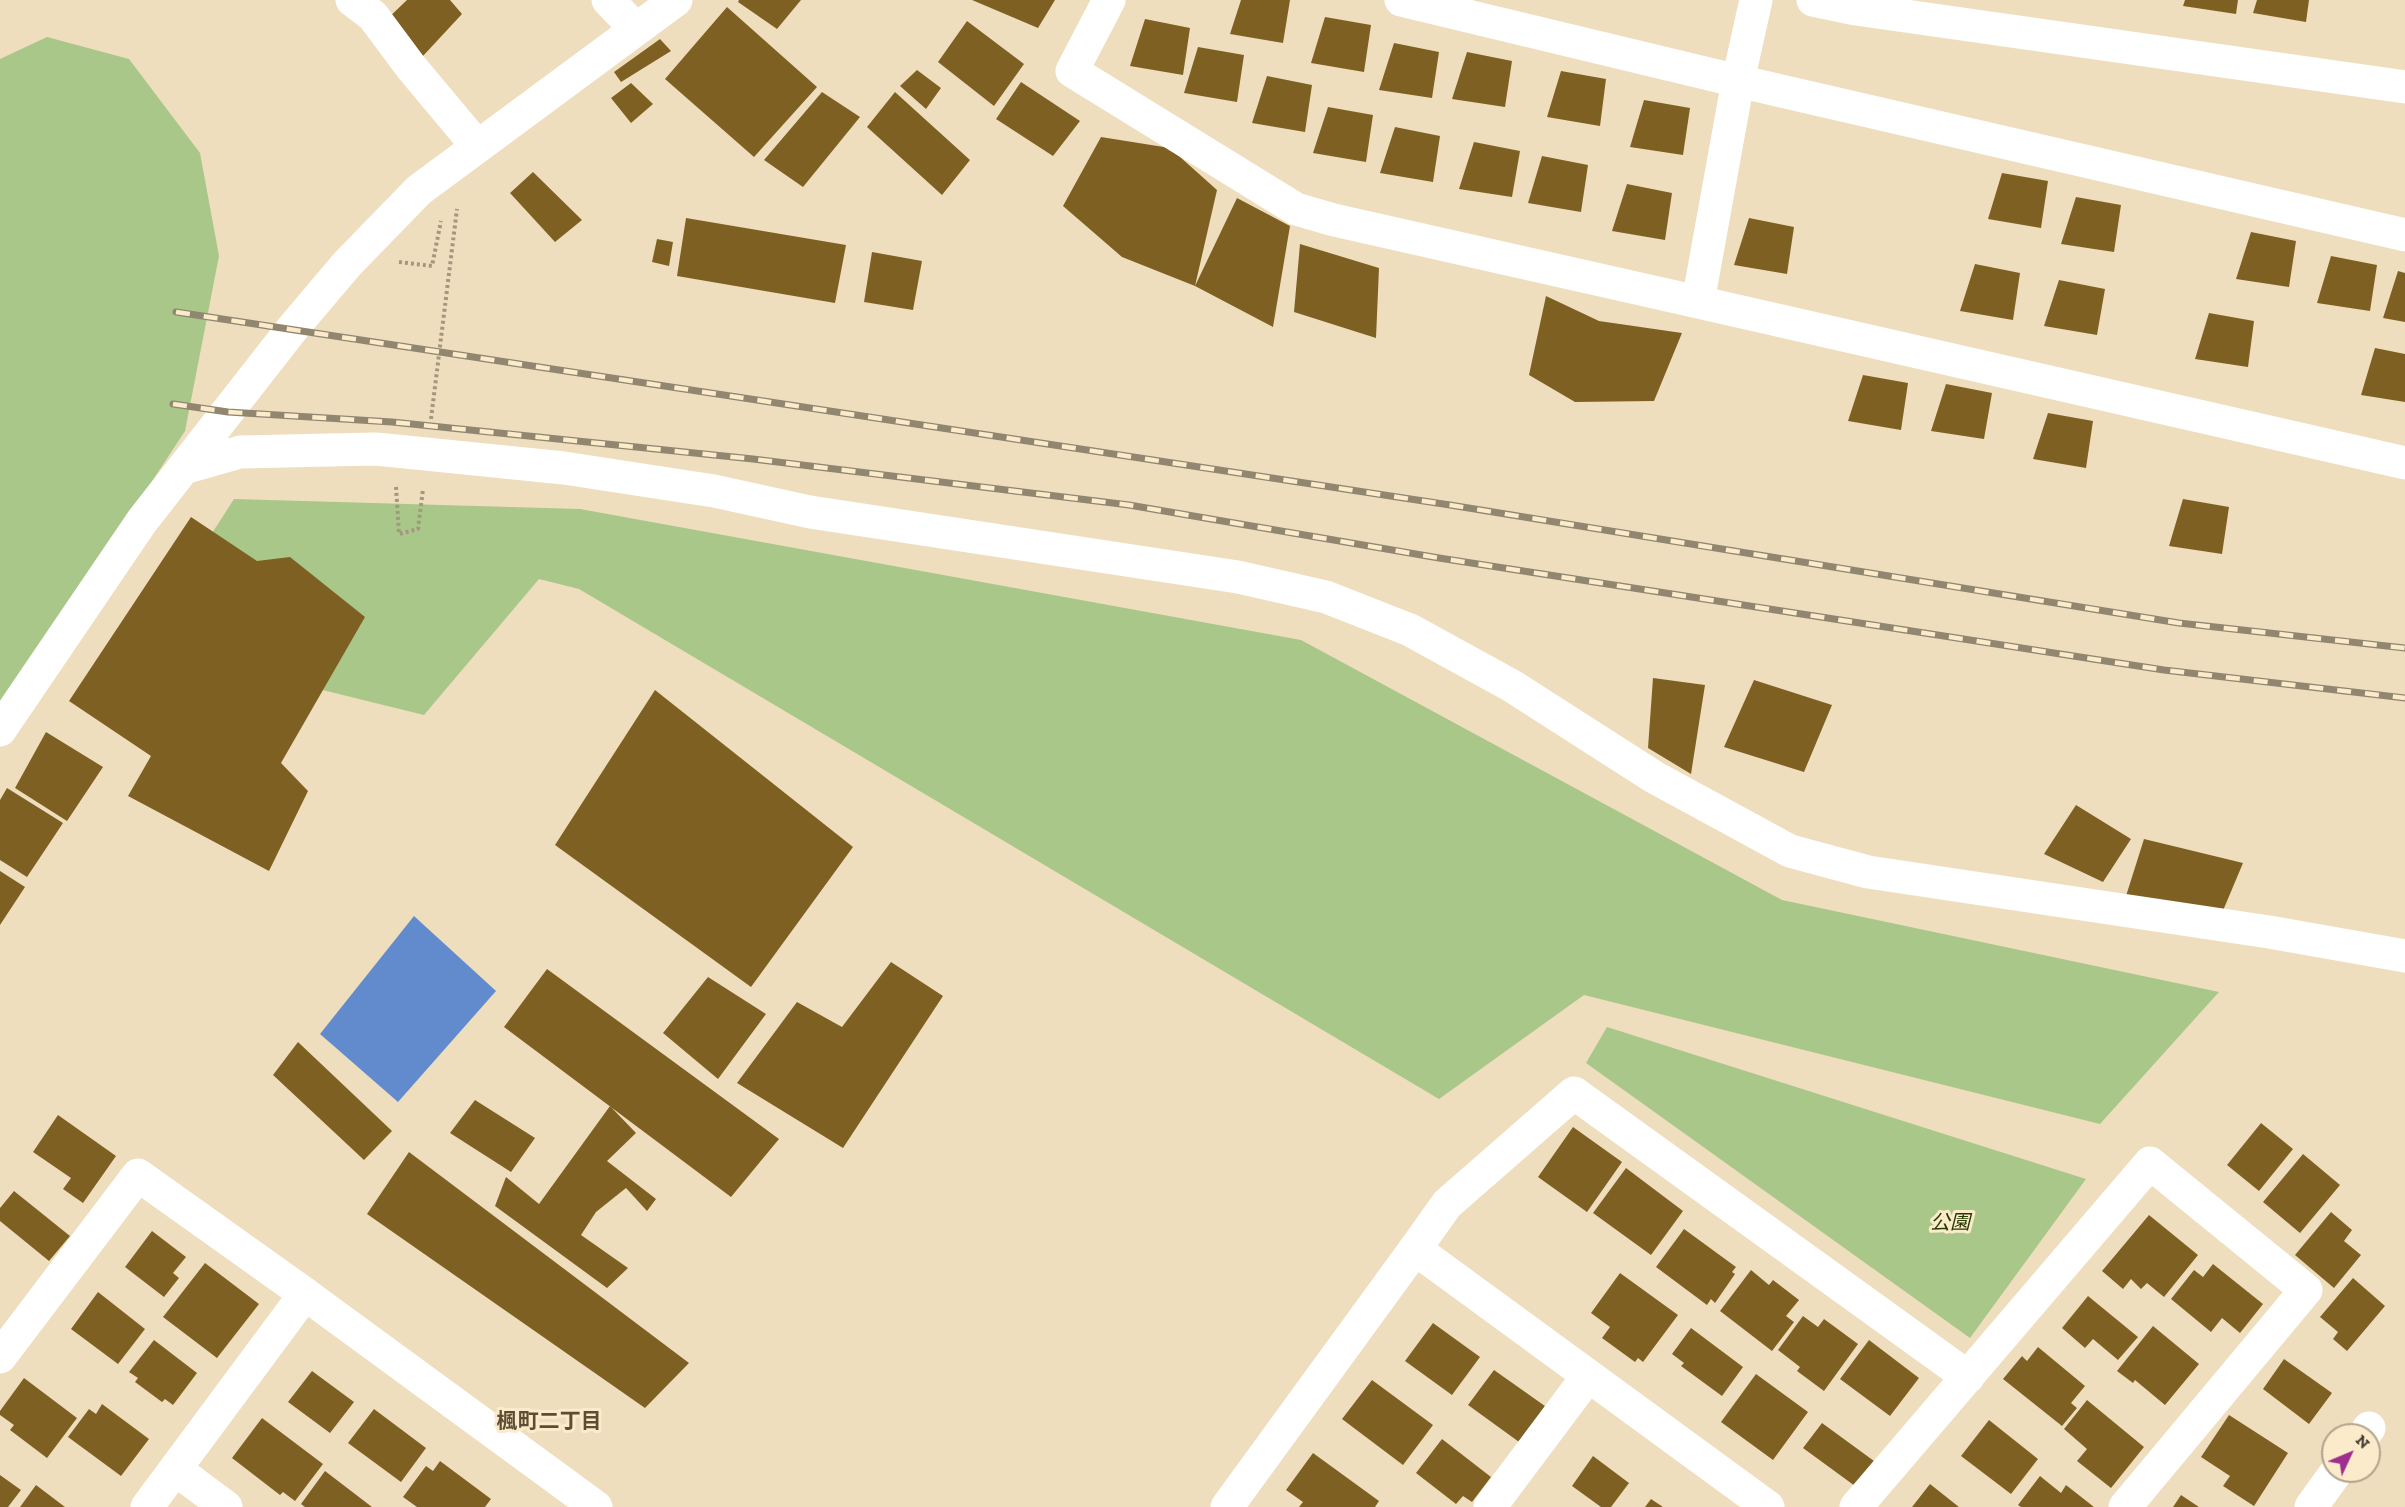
<!DOCTYPE html>
<meta charset="utf-8">
<style>
body{margin:0}
#map{position:relative;width:2405px;height:1507px;overflow:hidden;background:#efdebe;font-family:"Zilla Slab",serif}
canvas{display:block}
.north{position:absolute;left:2321px;top:1423px;width:60px;height:60px;box-sizing:border-box;background:#fcebcb;border:2px solid #b1a48c;border-radius:50%;rotate:46deg;font-size:16px;font-weight:700;line-height:24px;text-align:center;color:#403a2d}
.north::after{content:'';display:block;margin:auto;width:21px;height:27px;background:#9f2f8d;clip-path:polygon(50% 0,100% 100%,50% 72%,0 100%)}
</style>
<div id="map">
<canvas width="2405" height="1507"></canvas>
<div class="north">N</div>
</div>
<script>
const ctx = document.querySelector('canvas').getContext('2d');
ctx.lineJoin = 'round';
function fill(path, color) {
  ctx.fillStyle = color;
  ctx.fill(path, 'evenodd');
}
function stroke(path, color, width, dash) {
  ctx.strokeStyle = color;
  ctx.lineWidth = width;
  ctx.lineCap = dash ? 'butt' : 'round';
  ctx.setLineDash(dash || []);
  ctx.stroke(path);
}
function write(font, color, halo, rows, align = 'center') {
  ctx.font = font + ' "Zilla Slab","Noto Sans JP",serif';
  ctx.lineWidth = 6;
  ctx.setLineDash([]);
  ctx.textBaseline = 'middle';
  ctx.strokeStyle = halo;
  ctx.fillStyle = color;
  for (const [text, x, y, turn = 0] of rows) {
    ctx.save();
    ctx.translate(x, y);
    ctx.rotate((+turn || 0) * Math.PI / 180);
    ctx.textAlign = isNaN(turn) ? turn : align;
    if (halo) ctx.strokeText(text, 0, 0);
    ctx.fillText(text, 0, 0);
    ctx.restore();
  }
}
fill(new Path2D(`
 M 47,37 L 129,59 L 200,153 L 219,256 L 185,431 L 0,713 L 0,59 Z
 M 234,499 L 580,509 L 1301,640 L 1782,900 L 2219,992 L 2100,1124 L 1584,995 L 1439,1099 L 579,589 L 539,579 L 424,715 L 140,645 Z
 M 1607,1027 L 2086,1179 L 1970,1338 L 1586,1063 Z`), '#a9c788');
fill(new Path2D(`
 M 414,916 L 496,991 L 398,1102 L 320,1034 Z`), '#618bcc');
fill(new Path2D(`
 M 407,0 L 450,0 L 462,14 L 423,56 L 385,21 Z
 M 739,0 L 801,0 L 777,29 L 738,2 Z
 M 972,0 L 1055,0 L 1038,28 Z
 M 1241,0 L 1290,0 L 1283,43 L 1230,34 Z
 M 2185,0 L 2238,0 L 2236,14 L 2183,6 Z
 M 2257,0 L 2309,0 L 2306,22 L 2253,13 Z
 M 727,7 L 817,87 L 754,157 L 665,79 Z
 M 1325,17 L 1371,25 L 1364,72 L 1311,63 Z
 M 1145,19 L 1190,28 L 1183,75 L 1130,66 Z
 M 967,21 L 1024,64 L 994,106 L 938,62 Z
 M 660,39 L 671,51 L 621,82 L 614,72 Z
 M 1394,43 L 1439,52 L 1432,98 L 1379,90 Z
 M 1198,47 L 1244,55 L 1237,102 L 1184,93 Z
 M 1467,52 L 1512,61 L 1505,107 L 1452,99 Z
 M 917,70 L 941,88 L 926,109 L 900,86 Z
 M 1561,71 L 1606,79 L 1600,126 L 1547,117 Z
 M 1267,76 L 1312,85 L 1305,132 L 1252,123 Z
 M 1021,82 L 1080,121 L 1053,156 L 996,119 Z
 M 631,83 L 653,104 L 631,123 L 611,98 Z
 M 822,92 L 860,117 L 803,187 L 764,160 Z
 M 895,92 L 970,160 L 942,195 L 867,127 Z
 M 1644,100 L 1690,108 L 1683,155 L 1630,147 Z
 M 1328,107 L 1373,115 L 1366,162 L 1313,153 Z
 M 1395,127 L 1440,136 L 1433,182 L 1380,173 Z
 M 1101,137 L 1170,148 L 1217,190 L 1195,286 L 1122,257 L 1063,206 Z
 M 1474,142 L 1520,151 L 1512,197 L 1459,189 Z
 M 1542,156 L 1588,165 L 1581,212 L 1528,203 Z
 M 533,172 L 582,220 L 555,242 L 510,193 Z
 M 2002,173 L 2048,181 L 2041,228 L 1988,219 Z
 M 1627,184 L 1672,193 L 1665,240 L 1612,231 Z
 M 2076,197 L 2121,205 L 2114,252 L 2061,244 Z
 M 1237,198 L 1290,226 L 1273,327 L 1195,286 Z
 M 686,218 L 846,245 L 835,303 L 677,276 Z
 M 1749,218 L 1794,227 L 1787,274 L 1734,265 Z
 M 2251,232 L 2296,241 L 2289,287 L 2236,279 Z
 M 657,239 L 673,242 L 669,266 L 652,262 Z
 M 1300,244 L 1379,268 L 1376,338 L 1294,312 Z
 M 872,252 L 922,261 L 913,310 L 864,302 Z
 M 2331,256 L 2377,265 L 2370,311 L 2317,303 Z
 M 1975,264 L 2020,273 L 2013,320 L 1960,311 Z
 M 2398,271 L 2405,273 L 2405,322 L 2383,318 Z
 M 2059,280 L 2105,289 L 2097,335 L 2044,326 Z
 M 1546,296 L 1599,321 L 1682,333 L 1654,401 L 1575,402 L 1529,375 Z
 M 2209,313 L 2254,321 L 2248,367 L 2195,359 Z
 M 2375,348 L 2405,354 L 2405,402 L 2361,395 Z
 M 1863,375 L 1908,383 L 1901,430 L 1848,421 Z
 M 1946,384 L 1992,393 L 1984,439 L 1931,431 Z
 M 2048,413 L 2093,421 L 2086,468 L 2033,459 Z
 M 2183,499 L 2229,507 L 2222,554 L 2169,546 Z
 M 191,517 L 257,561 L 290,557 L 365,617 L 281,763 L 308,791 L 269,871 L 128,796 L 151,756 L 69,701 Z
 M 1653,678 L 1705,685 L 1691,774 L 1648,748 Z
 M 1754,680 L 1832,705 L 1804,772 L 1724,747 Z
 M 655,690 L 853,847 L 751,987 L 555,845 Z
 M 46,732 L 103,767 L 67,821 L 15,788 Z
 M 7,788 L 63,823 L 27,877 L 0,860 L 0,800 Z
 M 2076,805 L 2131,839 L 2103,882 L 2044,854 Z
 M 2144,839 L 2243,863 L 2222,913 L 2126,896 Z
 M 0,871 L 25,887 L 0,925 Z
 M 891,962 L 943,996 L 843,1148 L 737,1083 L 797,1002 L 842,1027 Z
 M 547,969 L 779,1139 L 731,1197 L 504,1027 Z
 M 708,977 L 766,1014 L 718,1079 L 663,1033 Z
 M 298,1042 L 392,1131 L 364,1160 L 273,1075 Z
 M 475,1100 L 535,1138 L 511,1172 L 450,1133 Z
 M 610,1106 L 636,1133 L 607,1161 L 656,1199 L 647,1211 L 626,1188 L 596,1212 L 581,1235 L 628,1268 L 607,1288 L 495,1206 L 506,1177 L 539,1204 Z
 M 58,1115 L 116,1156 L 83,1203 L 63,1189 L 71,1178 L 33,1152 Z
 M 2261,1123 L 2293,1149 L 2259,1191 L 2227,1165 Z
 M 1573,1127 L 1622,1162 L 1587,1212 L 1538,1177 Z
 M 409,1152 L 689,1363 L 645,1408 L 367,1214 Z
 M 2303,1154 L 2340,1185 L 2300,1233 L 2263,1202 Z
 M 1626,1168 L 1683,1211 L 1651,1255 L 1593,1213 Z
 M 14,1191 L 70,1236 L 49,1261 L 0,1221 L 0,1208 Z
 M 2331,1212 L 2352,1230 L 2344,1241 L 2361,1255 L 2334,1288 L 2295,1255 Z
 M 2149,1215 L 2198,1255 L 2164,1297 L 2147,1283 L 2141,1289 L 2131,1279 L 2123,1289 L 2102,1271 Z
 M 1684,1229 L 1736,1267 L 1732,1272 L 1735,1274 L 1715,1303 L 1711,1299 L 1707,1305 L 1656,1267 Z
 M 152,1231 L 186,1257 L 173,1273 L 179,1278 L 164,1297 L 125,1267 Z
 M 205,1263 L 259,1304 L 217,1358 L 163,1317 Z
 M 2213,1264 L 2263,1304 L 2240,1333 L 2222,1318 L 2211,1332 L 2171,1299 L 2194,1270 L 2203,1277 Z
 M 1751,1270 L 1769,1285 L 1773,1280 L 1799,1300 L 1786,1316 L 1794,1322 L 1772,1351 L 1720,1311 Z
 M 1620,1273 L 1678,1315 L 1643,1362 L 1638,1358 L 1635,1362 L 1602,1338 L 1610,1327 L 1591,1313 Z
 M 2353,1278 L 2385,1306 L 2347,1351 L 2333,1339 L 2338,1332 L 2320,1317 Z
 M 98,1292 L 145,1329 L 118,1364 L 71,1329 Z
 M 2088,1296 L 2138,1337 L 2118,1360 L 2093,1339 L 2085,1348 L 2062,1328 Z
 M 1803,1316 L 1818,1327 L 1824,1319 L 1858,1344 L 1824,1391 L 1797,1371 L 1800,1367 L 1778,1350 Z
 M 1433,1323 L 1480,1357 L 1452,1395 L 1405,1361 Z
 M 2153,1326 L 2199,1364 L 2165,1405 L 2135,1380 L 2133,1383 L 2117,1371 Z
 M 1691,1328 L 1743,1367 L 1722,1396 L 1681,1366 L 1684,1363 L 1672,1354 Z
 M 154,1340 L 197,1373 L 173,1405 L 165,1399 L 162,1402 L 135,1382 L 138,1378 L 129,1372 Z
 M 1869,1340 L 1919,1378 L 1890,1416 L 1840,1379 Z
 M 2038,1347 L 2085,1386 L 2071,1403 L 2077,1408 L 2062,1426 L 2003,1379 L 2022,1356 L 2027,1361 Z
 M 2284,1359 L 2332,1393 L 2309,1424 L 2263,1389 Z
 M 1494,1370 L 1552,1411 L 1526,1447 L 1468,1405 Z
 M 312,1371 L 354,1402 L 330,1433 L 288,1402 Z
 M 1756,1374 L 1808,1412 L 1773,1460 L 1721,1422 Z
 M 24,1378 L 77,1418 L 47,1458 L 10,1430 L 14,1425 L 0,1415 L 0,1411 Z
 M 1372,1380 L 1433,1425 L 1403,1465 L 1342,1419 Z
 M 2087,1400 L 2144,1447 L 2111,1488 L 2077,1461 L 2087,1449 L 2064,1429 Z
 M 102,1404 L 149,1439 L 121,1476 L 68,1437 L 89,1409 L 96,1414 Z
 M 374,1409 L 426,1448 L 401,1482 L 348,1443 Z
 M 2229,1415 L 2288,1453 L 2254,1506 L 2223,1486 L 2230,1476 L 2201,1457 Z
 M 262,1418 L 323,1464 L 295,1501 L 283,1492 L 280,1495 L 232,1458 Z
 M 1989,1420 L 2038,1459 L 2011,1494 L 1961,1456 Z
 M 1822,1423 L 1874,1461 L 1855,1486 L 1803,1448 Z
 M 1442,1439 L 1491,1477 L 1472,1502 L 1463,1496 L 1456,1504 L 1416,1473 Z
 M 1313,1453 L 1379,1501 L 1375,1507 L 1299,1507 L 1303,1502 L 1286,1490 Z
 M 1593,1456 L 1629,1483 L 1611,1507 L 1601,1507 L 1572,1486 Z
 M 440,1461 L 491,1499 L 485,1507 L 417,1507 L 403,1497 L 426,1466 L 433,1471 Z
 M 325,1471 L 372,1507 L 305,1507 L 301,1504 Z
 M 0,1475 L 21,1490 L 8,1507 L 0,1507 Z
 M 2040,1476 L 2061,1493 L 2066,1485 L 2094,1507 L 2021,1507 L 2018,1505 Z
 M 1930,1484 L 1959,1507 L 1912,1507 Z
 M 36,1485 L 65,1507 L 20,1507 Z
 M 2181,1495 L 2199,1507 L 2173,1507 Z
 M 1651,1499 L 1663,1507 L 1645,1507 Z`), '#7e6122');
stroke(new Path2D(`
 M 399,262 L 432,266 L 441,221
 M 431,419 L 457,209
 M 396,487 L 399,534 L 418,529 L 423,489`), '#a3977f', 4, [3, 3]);
stroke(new Path2D(`
 M 608,0 L 636,29
 M 1109,0 L 1072,71 L 1296,209 L 1334,220 L 1698,302 L 1738,81 L 1756,0
 M 1401,0 L 1738,81 L 2405,235
 M 1813,0 L 1856,9 L 2405,87
 M 1698,302 L 2405,463
 M 184,468 L 240,452 L 375,449 L 396,451 L 564,468 L 714,491 L 810,512 L 1238,577 L 1326,597 L 1410,630 L 1512,686 L 1654,777 L 1790,851 L 1868,872 L 2269,932 L 2405,956
 M 0,730 L 142,521 L 292,329 L 347,264 L 419,190 L 676,0
 M 1415,1249 L 1447,1204 L 1574,1093 L 1968,1377
 M 0,1357 L 138,1175 L 305,1294 L 147,1507
 M 2364,1435 L 2369,1428
 M 175,1469 L 226,1507
 M 1490,1507 L 1588,1376
 M 1856,1507 L 2150,1163 L 2306,1290 L 2125,1507
 M 2311,1507 L 2337,1471`), '#fff', 33);
stroke(new Path2D(`
 M 352,0 L 373,16 L 411,67 L 477,146
 M 305,1294 L 596,1507
 M 1227,1507 L 1415,1249 L 1768,1507`), '#fff', 33);
const rail = new Path2D(`
 M 176,312 L 1450,505 L 2179,623 L 2405,648
 M 173,404 L 228,412 L 392,422 L 753,459 L 1129,505 L 1439,558 L 2164,670 L 2405,698`);
stroke(rail, '#918670', 7);
stroke(rail, '#fcebcb', 4.5, [14]);
write('italic 20px', '#253a01', '#fcebcb', [
 ["公園",1950,1223]
]);
write('bold 21px', '#5c4e33', '#fcebcb', [
 ["楓町二丁目",549,1422]
]);
</script>
